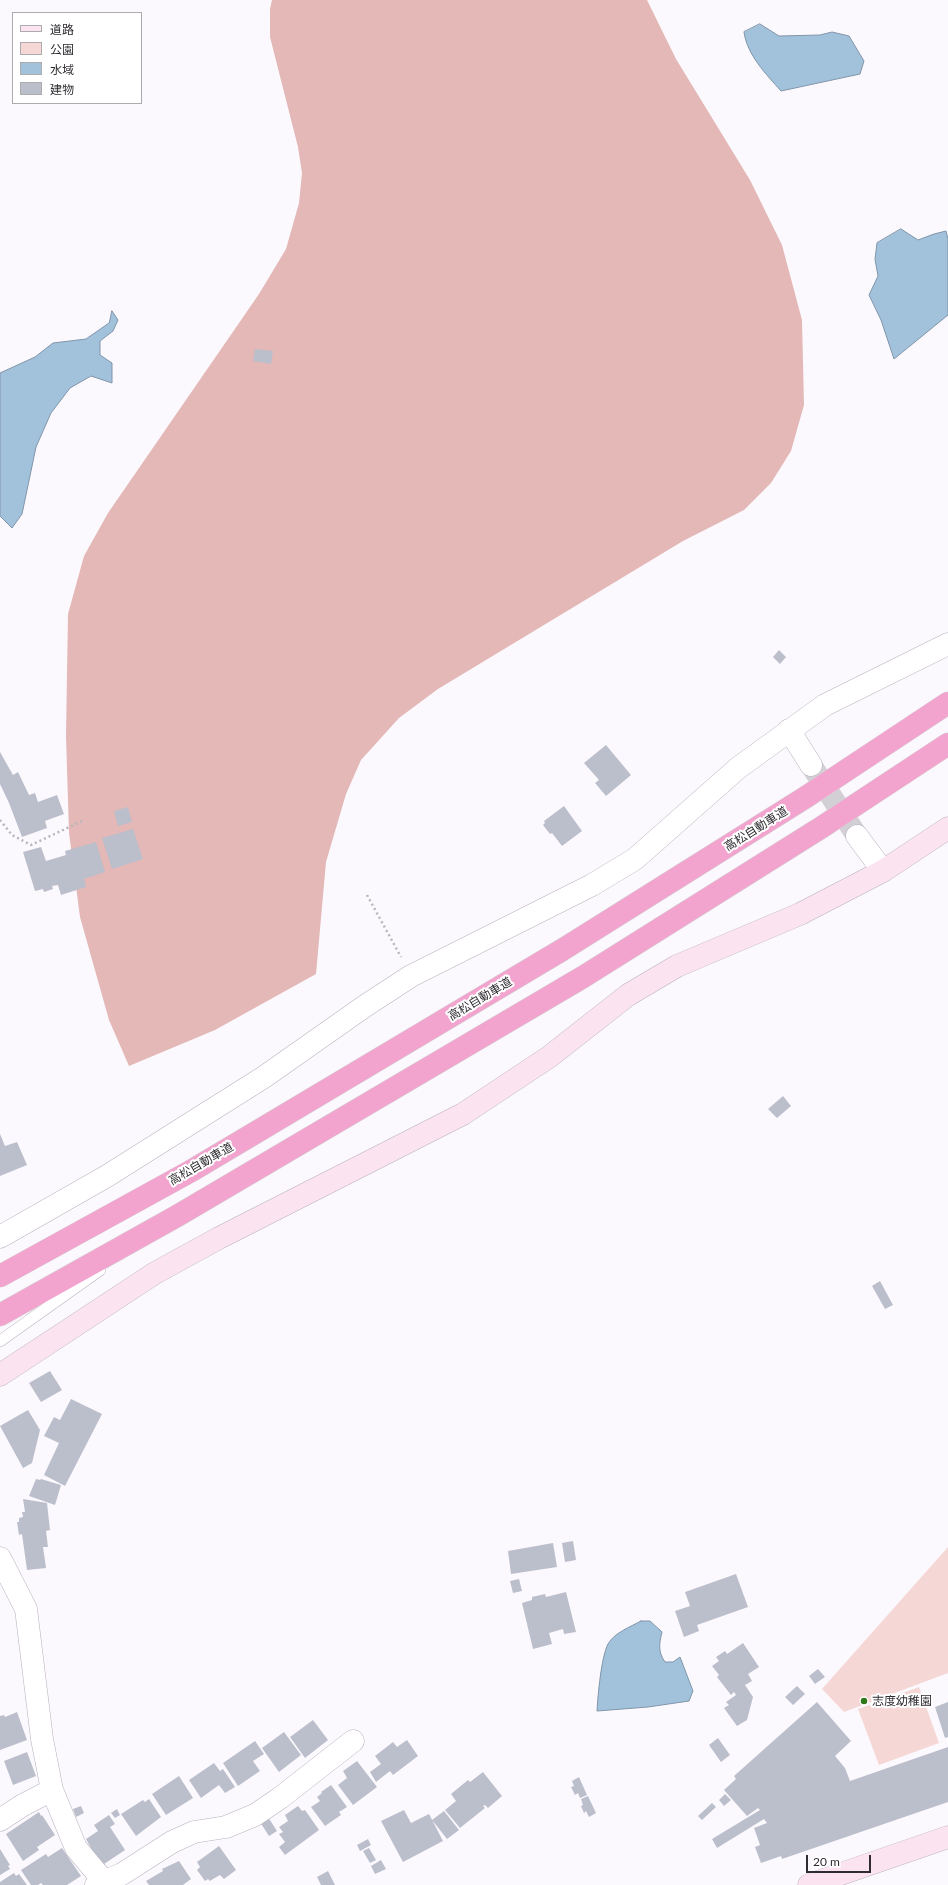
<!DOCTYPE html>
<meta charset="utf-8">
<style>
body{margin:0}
#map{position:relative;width:948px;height:1885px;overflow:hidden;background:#fcf9fe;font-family:Lato,"Noto Sans JP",sans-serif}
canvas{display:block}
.legend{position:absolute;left:12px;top:12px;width:130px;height:92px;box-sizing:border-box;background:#fff;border:1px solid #acabad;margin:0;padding:5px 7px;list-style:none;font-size:12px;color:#2f2c31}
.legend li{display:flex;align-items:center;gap:8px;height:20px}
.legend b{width:20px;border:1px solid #acabad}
.scale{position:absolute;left:806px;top:1855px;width:65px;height:18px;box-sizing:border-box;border:2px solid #2f2c31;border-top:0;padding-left:5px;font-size:12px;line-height:14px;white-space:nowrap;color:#2f2c31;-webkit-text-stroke:3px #fff;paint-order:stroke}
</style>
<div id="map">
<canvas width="948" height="1885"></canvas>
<ul class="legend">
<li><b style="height:5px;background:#fbe4f0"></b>道路</li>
<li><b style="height:11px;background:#f5d7d5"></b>公園</li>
<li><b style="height:11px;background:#a2c2dc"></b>水域</li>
<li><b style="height:11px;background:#bbbecb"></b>建物</li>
</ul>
<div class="scale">20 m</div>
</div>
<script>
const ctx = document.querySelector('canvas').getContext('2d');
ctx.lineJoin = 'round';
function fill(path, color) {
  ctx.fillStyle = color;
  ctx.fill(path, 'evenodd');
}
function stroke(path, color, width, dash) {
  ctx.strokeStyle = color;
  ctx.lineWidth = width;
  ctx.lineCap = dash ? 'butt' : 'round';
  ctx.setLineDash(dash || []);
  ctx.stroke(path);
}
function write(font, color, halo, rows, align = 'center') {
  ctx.font = font + ' Lato,"Noto Sans JP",sans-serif';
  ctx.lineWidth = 4;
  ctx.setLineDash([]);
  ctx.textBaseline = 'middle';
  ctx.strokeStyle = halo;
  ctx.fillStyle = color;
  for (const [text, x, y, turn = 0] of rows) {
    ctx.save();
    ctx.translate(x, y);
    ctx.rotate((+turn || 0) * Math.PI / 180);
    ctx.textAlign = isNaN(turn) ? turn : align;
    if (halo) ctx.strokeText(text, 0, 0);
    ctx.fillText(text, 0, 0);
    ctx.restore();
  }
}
fill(new Path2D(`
 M 948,1547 L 948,1673 L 844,1712 L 822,1689 Z
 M 919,1687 L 939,1743 L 879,1765 L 858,1709 Z`), '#f5d7d5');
fill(new Path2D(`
 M 272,0 L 647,0 L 676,59 L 750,180 L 782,245 L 802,320 L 804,405 L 791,451 L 771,483 L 744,510 L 683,541 L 438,689 L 399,718 L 361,760 L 346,794 L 326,862 L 316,974 L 215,1030 L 129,1066 L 109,1020 L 80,917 L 69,833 L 66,736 L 68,614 L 84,556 L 108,513 L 259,294 L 286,249 L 299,203 L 302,173 L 298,147 L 270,37 L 270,9 Z`), '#e3b8b6');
const water = new Path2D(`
 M 760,24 L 779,36 L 820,35 L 832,32 L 849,36 L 864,61 L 860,74 L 781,91 C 766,74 747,55 744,32 Z
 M 901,229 L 918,240 L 934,234 L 946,231 L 948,239 L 948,315 L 894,359 L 881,320 L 869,295 L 878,276 L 875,259 L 877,243 Z
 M 112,311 L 118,320 L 113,331 L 100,341 L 100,355 L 112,363 L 112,383 L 91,376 L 70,388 L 51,413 L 36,447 L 22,514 L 12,528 L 0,516 L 0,373 L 35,357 L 53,343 L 86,339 L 109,323 Z
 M 641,1621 L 650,1621 L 662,1632 C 659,1644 658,1652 665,1662 L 673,1662 L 680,1657 L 693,1691 L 689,1701 L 648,1707 L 597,1711 C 598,1695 601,1658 608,1644 C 614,1633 630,1627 641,1621 Z`);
fill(water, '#a2c2dc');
stroke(water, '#8095a9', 1);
fill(new Path2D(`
 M 255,349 L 273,351 L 271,364 L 253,361 Z
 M 779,650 L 786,657 L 780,664 L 773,657 Z
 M 606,745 L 631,775 L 606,796 L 595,783 L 599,780 L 584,763 Z
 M 0,752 L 13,775 L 18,772 L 29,795 L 35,793 L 38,802 L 57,795 L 64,814 L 45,821 L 47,828 L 22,837 L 9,803 L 0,784 Z
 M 564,806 L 582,831 L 562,846 L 552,833 L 550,834 L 543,825 L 545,823 L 544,821 Z
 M 128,807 L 132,822 L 118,826 L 114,811 Z
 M 133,829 L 143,859 L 112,869 L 102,838 Z
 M 96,842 L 105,872 L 84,879 L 86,887 L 61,895 L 58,885 L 52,886 L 53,889 L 44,892 L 43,889 L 35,891 L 23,852 L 41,847 L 46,861 L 66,855 L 65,851 Z
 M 783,1096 L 791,1106 L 777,1118 L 768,1109 Z
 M 0,1134 L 5,1146 L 17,1142 L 27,1165 L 0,1176 Z
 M 880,1281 L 893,1305 L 885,1309 L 872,1286 Z
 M 50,1371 L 62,1390 L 41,1402 L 29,1383 Z
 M 71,1399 L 102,1414 L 65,1486 L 44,1475 L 59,1443 L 44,1436 L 54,1417 L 60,1420 Z
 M 28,1410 L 40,1430 L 32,1463 L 23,1468 L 0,1426 Z
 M 36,1479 L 40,1480 L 41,1479 L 61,1485 L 55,1505 L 29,1496 Z
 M 23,1499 L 47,1503 L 50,1530 L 46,1531 L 48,1547 L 43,1547 L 46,1568 L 27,1570 L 22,1534 L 19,1535 L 17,1522 L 19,1522 L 19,1518 L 23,1517 L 22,1512 L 25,1512 Z
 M 573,1541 L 576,1560 L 565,1562 L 562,1543 Z
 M 553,1543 L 557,1567 L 511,1574 L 508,1551 Z
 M 736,1574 L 748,1607 L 697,1625 L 699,1631 L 684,1637 L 675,1611 L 690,1606 L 685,1592 Z
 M 519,1579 L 522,1591 L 513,1593 L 510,1581 Z
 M 566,1592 L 576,1632 L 564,1634 L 563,1629 L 549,1633 L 552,1644 L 533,1649 L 522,1603 L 532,1600 L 532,1597 L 545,1594 L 546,1597 Z
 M 743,1643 L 759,1667 L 748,1674 L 752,1681 L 745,1685 L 753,1697 L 747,1720 L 737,1726 L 724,1708 L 729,1705 L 726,1702 L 736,1695 L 734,1692 L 731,1695 L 717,1677 L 719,1675 L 712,1666 L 719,1661 L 716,1657 L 725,1651 L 727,1654 Z
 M 818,1669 L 825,1677 L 815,1684 L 809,1676 Z
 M 797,1686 L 805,1694 L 793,1705 L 785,1697 Z
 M 817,1702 L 851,1741 L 835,1756 L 845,1768 L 850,1781 L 948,1747 L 948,1802 L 782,1859 L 781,1856 L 761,1863 L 755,1847 L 760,1845 L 754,1828 L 767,1823 L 764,1819 L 717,1848 L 712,1839 L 760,1810 L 758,1808 L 747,1816 L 724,1790 L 736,1779 L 734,1776 Z
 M 948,1702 L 948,1737 L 945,1738 L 935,1707 Z
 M 17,1712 L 27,1740 L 0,1750 L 0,1716 L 4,1715 L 5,1717 Z
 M 313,1720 L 328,1740 L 305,1758 L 290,1737 Z
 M 284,1732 L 301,1755 L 279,1772 L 262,1748 Z
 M 718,1738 L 730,1755 L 721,1762 L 709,1745 Z
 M 407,1740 L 418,1756 L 393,1775 L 390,1771 L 376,1782 L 370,1772 L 381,1764 L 375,1756 L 393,1742 L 397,1747 Z
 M 255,1741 L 264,1754 L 253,1761 L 260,1771 L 238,1786 L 223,1763 Z
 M 27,1752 L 36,1776 L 13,1785 L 4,1761 Z
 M 357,1761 L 377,1787 L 353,1805 L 338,1785 L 347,1778 L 343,1771 Z
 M 214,1763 L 220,1771 L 223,1769 L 235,1787 L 225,1793 L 219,1785 L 201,1798 L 189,1780 Z
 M 483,1772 L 502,1796 L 488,1808 L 485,1805 L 483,1806 L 485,1808 L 460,1828 L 445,1810 L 456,1801 L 451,1794 L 468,1780 L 470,1782 Z
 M 179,1776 L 193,1798 L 166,1815 L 152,1794 Z
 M 579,1777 L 587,1795 L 580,1798 L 578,1793 L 575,1795 L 571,1787 L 574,1786 L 572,1781 Z
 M 331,1785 L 347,1807 L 339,1812 L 341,1815 L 325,1826 L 311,1807 L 320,1801 L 317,1797 L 322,1793 L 321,1792 Z
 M 725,1794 L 731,1800 L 724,1806 L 719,1800 Z
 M 588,1796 L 596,1813 L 589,1817 L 586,1811 L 584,1813 L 581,1806 L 583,1805 L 581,1799 Z
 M 149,1799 L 161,1817 L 136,1836 L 121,1814 L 143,1800 L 145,1802 Z
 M 712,1803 L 716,1807 L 702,1820 L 698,1816 Z
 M 81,1806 L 84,1813 L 76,1817 L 73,1809 Z
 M 298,1806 L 302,1811 L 305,1810 L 319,1830 L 285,1855 L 279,1847 L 285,1842 L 279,1834 L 283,1832 L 279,1827 L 288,1821 L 285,1815 Z
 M 117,1809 L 120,1815 L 115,1818 L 111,1813 Z
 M 404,1810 L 411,1823 L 429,1814 L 443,1841 L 403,1862 L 381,1821 Z
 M 444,1811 L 459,1830 L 447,1839 L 432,1820 Z
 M 39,1812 L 41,1816 L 42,1815 L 55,1835 L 37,1847 L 39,1850 L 23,1861 L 6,1834 Z
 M 109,1815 L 115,1824 L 110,1827 L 125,1850 L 101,1866 L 86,1839 L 98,1831 L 94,1825 Z
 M 268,1817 L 277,1831 L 269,1836 L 260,1822 Z
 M 368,1839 L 371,1845 L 360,1851 L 357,1845 Z
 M 219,1846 L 236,1870 L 224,1879 L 220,1875 L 213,1879 L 210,1881 L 208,1879 L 205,1881 L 197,1870 L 200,1867 L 197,1862 Z
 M 62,1848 L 81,1876 L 67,1885 L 43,1885 L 41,1883 L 38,1885 L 31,1885 L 21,1870 L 46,1854 L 48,1857 Z
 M 369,1848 L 376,1860 L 370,1863 L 363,1851 Z
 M 0,1849 L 10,1865 L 8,1866 L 10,1869 L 0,1875 Z
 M 381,1860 L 386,1869 L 375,1874 L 371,1866 Z
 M 179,1861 L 191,1879 L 183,1885 L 149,1885 L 146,1881 L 163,1871 L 162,1869 Z
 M 328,1871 L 335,1885 L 321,1885 L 317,1877 Z
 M 14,1873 L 16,1876 L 19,1874 L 27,1885 L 0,1885 L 0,1882 Z`), '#bbbecb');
stroke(new Path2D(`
 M 811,765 L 857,836`), '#d3d0d5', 22, [22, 11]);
const lane = new Path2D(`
 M 0,1341 L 100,1270`);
const street = new Path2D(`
 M 789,730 L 811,765
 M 857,836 L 883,871
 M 0,1237 L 107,1176 L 264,1077 L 365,1006 L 411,976 L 592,885 L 635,859 L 738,768 L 825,705 L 948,644
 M 0,1558 L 26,1609 L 42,1739 L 52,1790 L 76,1848 L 107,1885
 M 0,1820 L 23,1805 L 52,1790
 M 96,1885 L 122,1874 L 172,1842 L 194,1832 L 226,1827 L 255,1815 L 280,1798 L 353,1741`);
const secondary = new Path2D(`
 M 0,1375 L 155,1273 L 219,1238 L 463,1114 L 549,1057 L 628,995 L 677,966 L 800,914 L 883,871 L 948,828
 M 809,1885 L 948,1837`);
const highway = new Path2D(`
 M 0,1276 L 191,1171 L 562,950 L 806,797 L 948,703
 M 0,1315 L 177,1216 L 583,977 L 822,827 L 948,744`);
stroke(lane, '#b8b1bd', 12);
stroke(street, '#b8b1bd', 23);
stroke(secondary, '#b8b1bd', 23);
stroke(highway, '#d5d5d6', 23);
stroke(new Path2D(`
 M 0,820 L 12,835 L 31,845 L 82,821
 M 367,895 L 401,957`), '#b9b6bb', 2.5, [2, 3]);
stroke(lane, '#fff', 11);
stroke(street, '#fff', 22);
stroke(secondary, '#fbe4f0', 22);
stroke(highway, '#f2a4ce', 22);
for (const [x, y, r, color] of [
 [864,1701,4,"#30771b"]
]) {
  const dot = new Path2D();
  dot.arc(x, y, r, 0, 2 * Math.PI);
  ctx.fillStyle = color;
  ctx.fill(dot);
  stroke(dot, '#fff', 1.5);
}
write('12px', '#2f2c31', '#fff', [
 ["高松自動車道",756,829,-32],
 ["高松自動車道",480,999,-31],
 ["高松自動車道",201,1164,-30]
]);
write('12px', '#2f2c31', '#fff', [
 ["志度幼稚園",872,1701]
], 'left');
</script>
